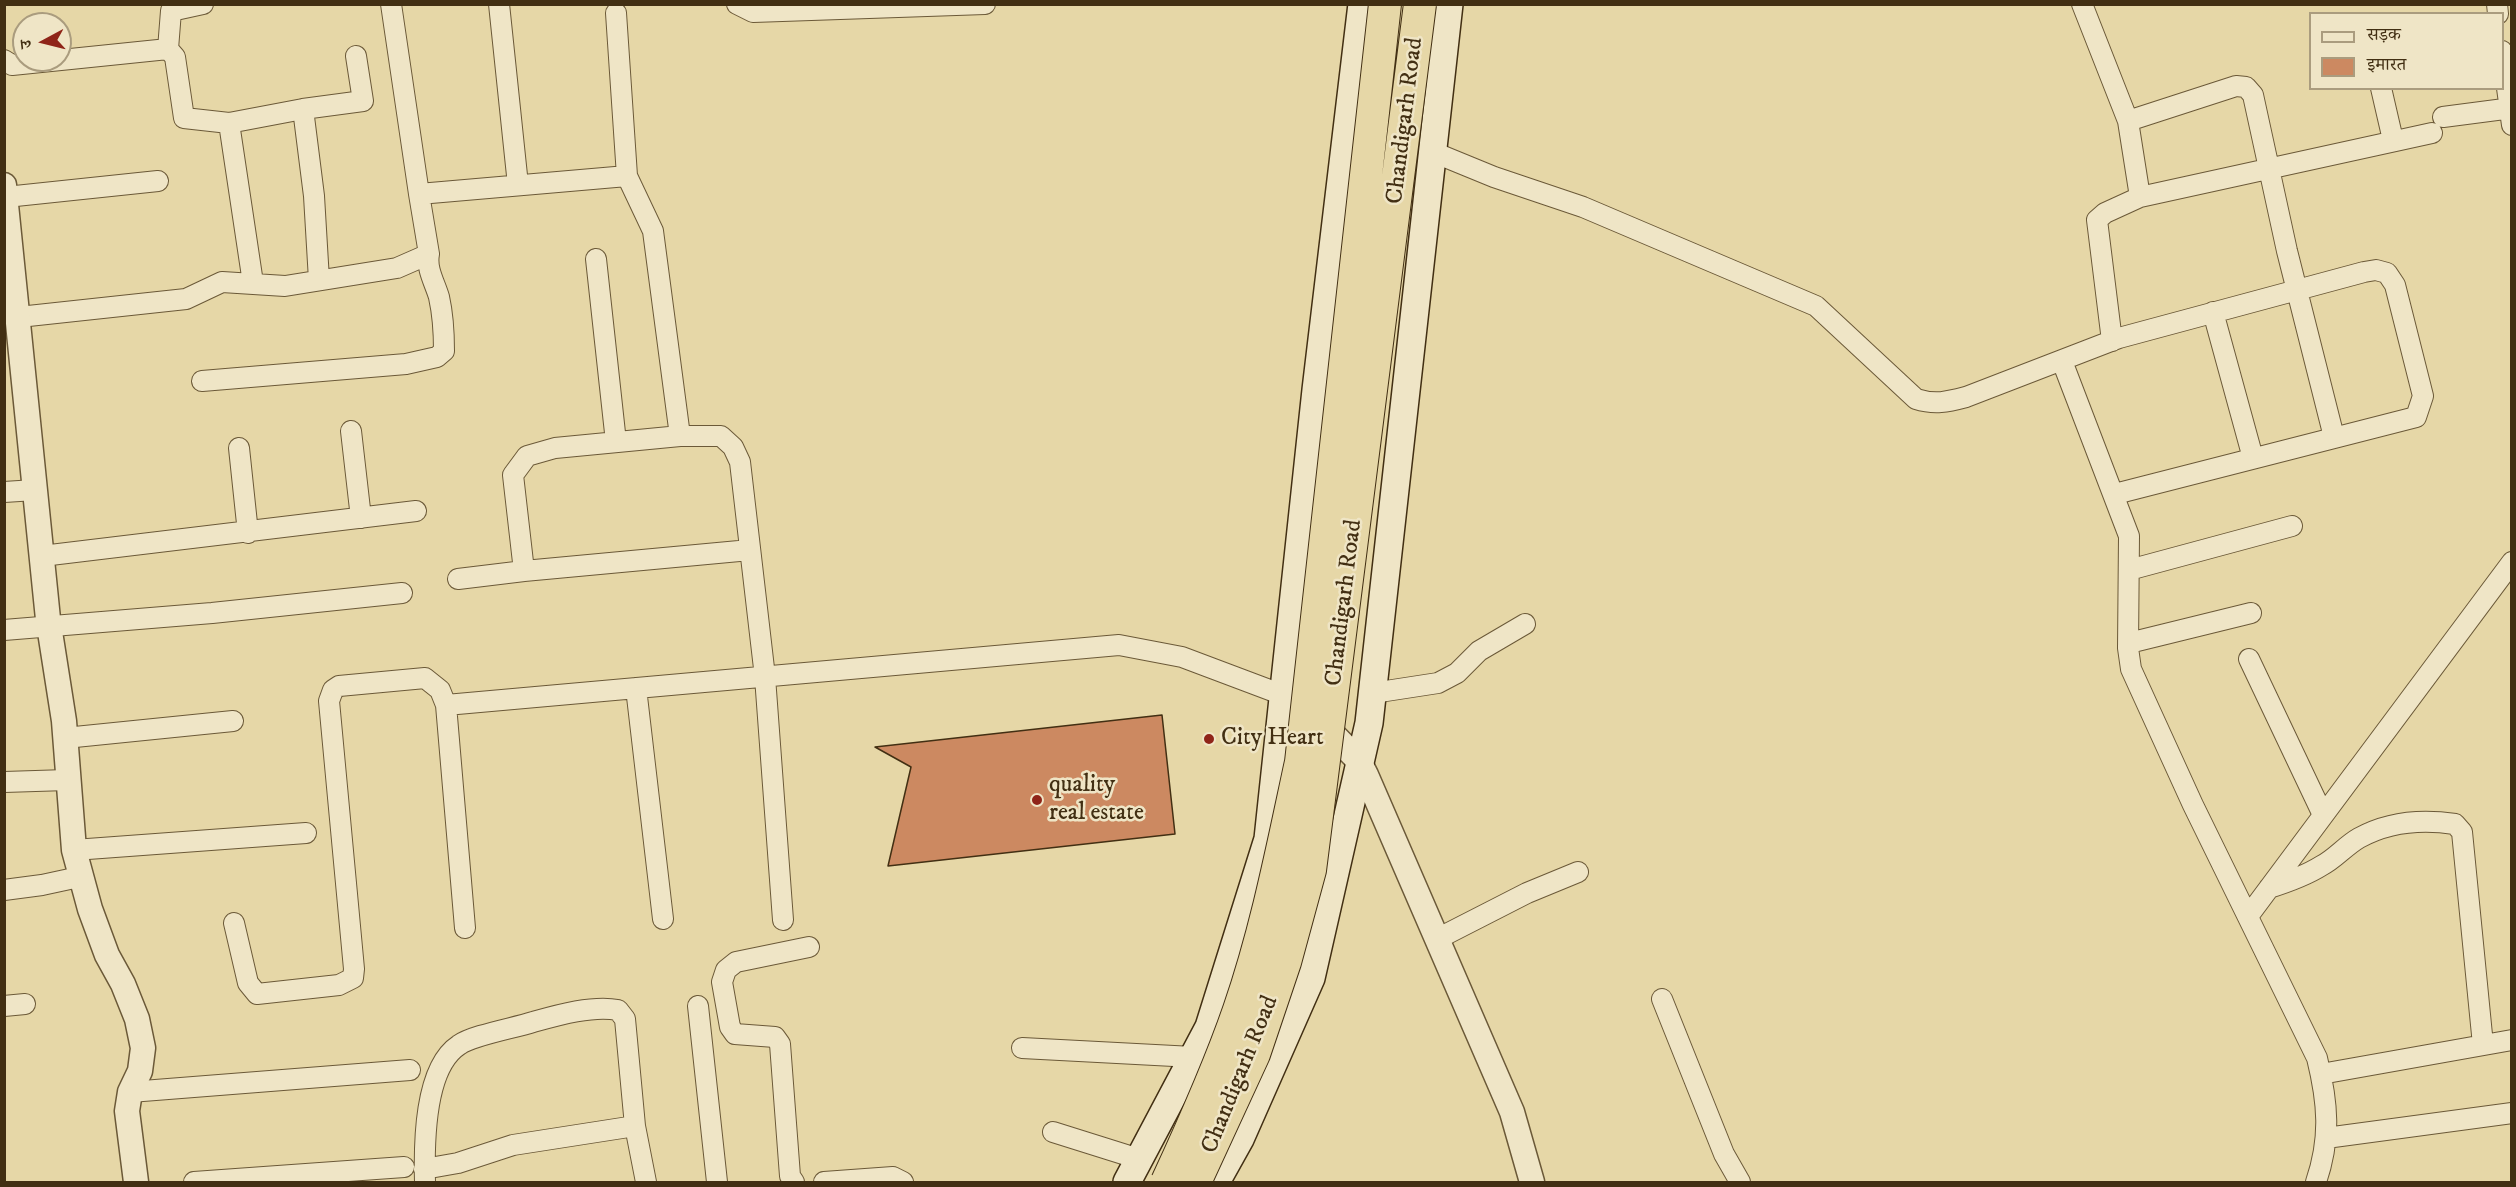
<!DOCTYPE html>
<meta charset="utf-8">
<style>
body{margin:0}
#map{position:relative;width:2516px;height:1187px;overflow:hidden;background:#e6d7a7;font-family:"IM FELL DW Pica","Noto Serif Devanagari",serif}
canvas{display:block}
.frame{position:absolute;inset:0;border:6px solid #422f13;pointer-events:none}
.legend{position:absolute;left:2309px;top:12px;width:195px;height:78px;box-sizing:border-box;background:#efe5c6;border:2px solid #aa9c7e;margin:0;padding:8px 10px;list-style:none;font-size:18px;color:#422f13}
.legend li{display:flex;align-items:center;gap:12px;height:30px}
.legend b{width:30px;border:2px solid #aa9c7e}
.north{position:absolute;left:12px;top:12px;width:60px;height:60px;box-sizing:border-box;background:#efe5c6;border:2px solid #aa9c7e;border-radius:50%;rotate:263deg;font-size:16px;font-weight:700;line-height:24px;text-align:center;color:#422f13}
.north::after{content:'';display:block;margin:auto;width:21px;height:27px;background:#8f2418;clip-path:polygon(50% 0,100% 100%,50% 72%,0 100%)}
</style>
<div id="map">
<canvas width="2516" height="1187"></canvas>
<div class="frame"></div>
<ul class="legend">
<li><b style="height:8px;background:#efe5c6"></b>सड़क</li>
<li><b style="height:16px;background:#cc8961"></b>इमारत</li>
</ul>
<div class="north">उ</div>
</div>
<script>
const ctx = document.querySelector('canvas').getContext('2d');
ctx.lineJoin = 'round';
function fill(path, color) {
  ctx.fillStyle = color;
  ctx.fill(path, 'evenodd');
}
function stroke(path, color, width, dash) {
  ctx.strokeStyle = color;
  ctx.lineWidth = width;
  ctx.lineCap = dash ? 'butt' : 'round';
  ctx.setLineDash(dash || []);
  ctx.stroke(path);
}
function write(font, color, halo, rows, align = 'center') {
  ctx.font = font + ' "IM FELL DW Pica",serif';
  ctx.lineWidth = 5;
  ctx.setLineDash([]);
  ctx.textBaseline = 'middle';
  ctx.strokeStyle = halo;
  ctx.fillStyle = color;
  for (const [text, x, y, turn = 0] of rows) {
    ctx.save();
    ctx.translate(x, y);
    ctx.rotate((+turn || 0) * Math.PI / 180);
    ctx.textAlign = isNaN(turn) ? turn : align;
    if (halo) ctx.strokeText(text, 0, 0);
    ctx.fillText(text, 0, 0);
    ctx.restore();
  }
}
const building = new Path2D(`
 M 1162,715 L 1175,834 L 888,866 L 911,767 L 875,747 Z`);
fill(building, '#cc8961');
stroke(building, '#422f13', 1.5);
const minor = new Path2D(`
 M 203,4 L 171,11 L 168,49 L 175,57 L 184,118 L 229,123
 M 391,4 L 419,194 L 627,176 L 653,231 L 680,436 L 721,436 L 733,447 L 740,462 L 765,677 L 783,920
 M 499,4 L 518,185
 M 737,4 L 753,12 L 985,4
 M 2082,4 L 2128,121 L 2140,197
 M 2497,4 L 2498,14
 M 616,13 L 627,176
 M 2502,51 L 2512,125
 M 4,60 L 12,65 L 168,49
 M 2381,88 L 2393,140
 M 303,109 L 363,101 L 356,56
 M 2443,117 L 2512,108
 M 2128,121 L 2236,86 L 2246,87 L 2253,95 L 2287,251 L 2334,437
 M 1433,152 L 1494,177 L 1583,207 L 1816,306 L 1916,399 C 1935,405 1947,402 1966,397 L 2119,338 L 2364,272 L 2376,270 L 2387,273 L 2395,285 L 2423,396 L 2416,417 L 2115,494
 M 6,197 L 158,181
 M 596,259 L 616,442
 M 253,283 L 229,123 L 303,109 L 314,196 L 319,280
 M 2213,312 L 2253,458
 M 19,317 L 186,299 L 222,282 L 285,286 L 397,268 L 429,254
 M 2112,341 L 2097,220 L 2105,213 L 2140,197 L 2432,133
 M 2062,361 L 2129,536 L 2128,648 L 2131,669 L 2193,805 L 2317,1058 C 2328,1103 2331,1138 2316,1182
 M 202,381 L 406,364 L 437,357 L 444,351 C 444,333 443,315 439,297 C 435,283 426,269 429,254 L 419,194
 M 351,431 L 361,518
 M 680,436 L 555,448 L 527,456 L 513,475 L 524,571 L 750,550
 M 239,448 L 248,533
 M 4,492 L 35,490
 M 42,556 L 416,511
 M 2129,570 L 2292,526
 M 458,579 L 524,571
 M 4,630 L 212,613 L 402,593
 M 2129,643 L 2251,613
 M 2249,659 L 2323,815
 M 636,688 L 663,919
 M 1373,693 L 1438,683 L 1457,673 L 1479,651 L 1525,624
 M 446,705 L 465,928
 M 65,738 L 233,721
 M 4,782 L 67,780
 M 74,850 L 306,833
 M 2269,888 C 2288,882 2305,876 2321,866 C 2335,859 2345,846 2359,838 C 2388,822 2422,819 2455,824 L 2462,832 L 2483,1045
 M 4,890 L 42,885 L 79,877
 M 2249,915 L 2512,562
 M 234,923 L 248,983 L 257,994 L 339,985 L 353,978 L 354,969 L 329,701 L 333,690 L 339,686 L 425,678 L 440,690 L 446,705 L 1119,645 L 1182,657 L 1283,695
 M 1437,939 L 1527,893 L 1578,872
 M 1662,999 L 1724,1154 L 1740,1182
 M 4,1006 L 25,1004
 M 698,1006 L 717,1182
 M 1022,1048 L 1193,1057
 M 2321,1074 L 2512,1040
 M 130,1092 L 410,1070
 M 1053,1132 L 1139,1159
 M 2326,1138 L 2512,1113
 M 424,1169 L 458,1163 L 513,1145 L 635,1126
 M 194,1182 L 404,1167
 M 425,1182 C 424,1145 424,1068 459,1045 C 473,1035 515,1028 533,1022 C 558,1015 593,1005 618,1010 L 625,1019 L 635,1126 L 646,1182
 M 794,1182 L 790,1176 L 780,1044 L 775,1037 L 735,1034 L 730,1027 L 722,982 L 726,970 L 736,962 L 809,947
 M 824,1182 L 893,1177 L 903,1182`);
const tertiary = new Path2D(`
 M 4,185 L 48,619 L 64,721 L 74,850 L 90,909 L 107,955 L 123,984 L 137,1019 L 143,1048 L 140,1071 L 130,1092 L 127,1111 L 136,1182
 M 1319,720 L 1359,761 L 1366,775 L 1512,1112 L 1532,1182`);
const secondary = new Path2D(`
 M 1127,1182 L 1209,1027 L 1268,839 L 1316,390 L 1362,4
 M 1216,1182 L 1240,1139 L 1311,978 L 1369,723 L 1449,4`);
stroke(minor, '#6b5938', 22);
stroke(tertiary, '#6b5938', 27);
stroke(secondary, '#422f13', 30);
stroke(minor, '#efe5c6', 20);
stroke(tertiary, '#efe5c6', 24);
stroke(secondary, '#efe5c6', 27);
const trunkBridge = new Path2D(`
 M 1167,1182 C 1193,1126 1219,1068 1239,1010 C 1267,929 1283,845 1301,762 L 1385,4
 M 1195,1182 L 1254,1054 L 1285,962 L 1310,870 L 1420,4`);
stroke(trunkBridge, '#422f13', 34, []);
stroke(trunkBridge, '#e6d7a7', 32);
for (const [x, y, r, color] of [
 [1209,739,6,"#8f2418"],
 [1037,800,6,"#8f2418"]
]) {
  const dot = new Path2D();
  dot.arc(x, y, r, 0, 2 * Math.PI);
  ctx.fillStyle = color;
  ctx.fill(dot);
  stroke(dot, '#efe5c6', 2);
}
write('24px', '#422f13', '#efe5c6', [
 ["Chandigarh Road",1406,121,-83],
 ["Chandigarh Road",1345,603,-83],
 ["Chandigarh Road",1241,1075,-68]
]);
write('24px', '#422f13', '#efe5c6', [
 ["City Heart",1221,739],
 ["quality",1049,786],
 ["real estate",1049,814]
], 'left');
</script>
